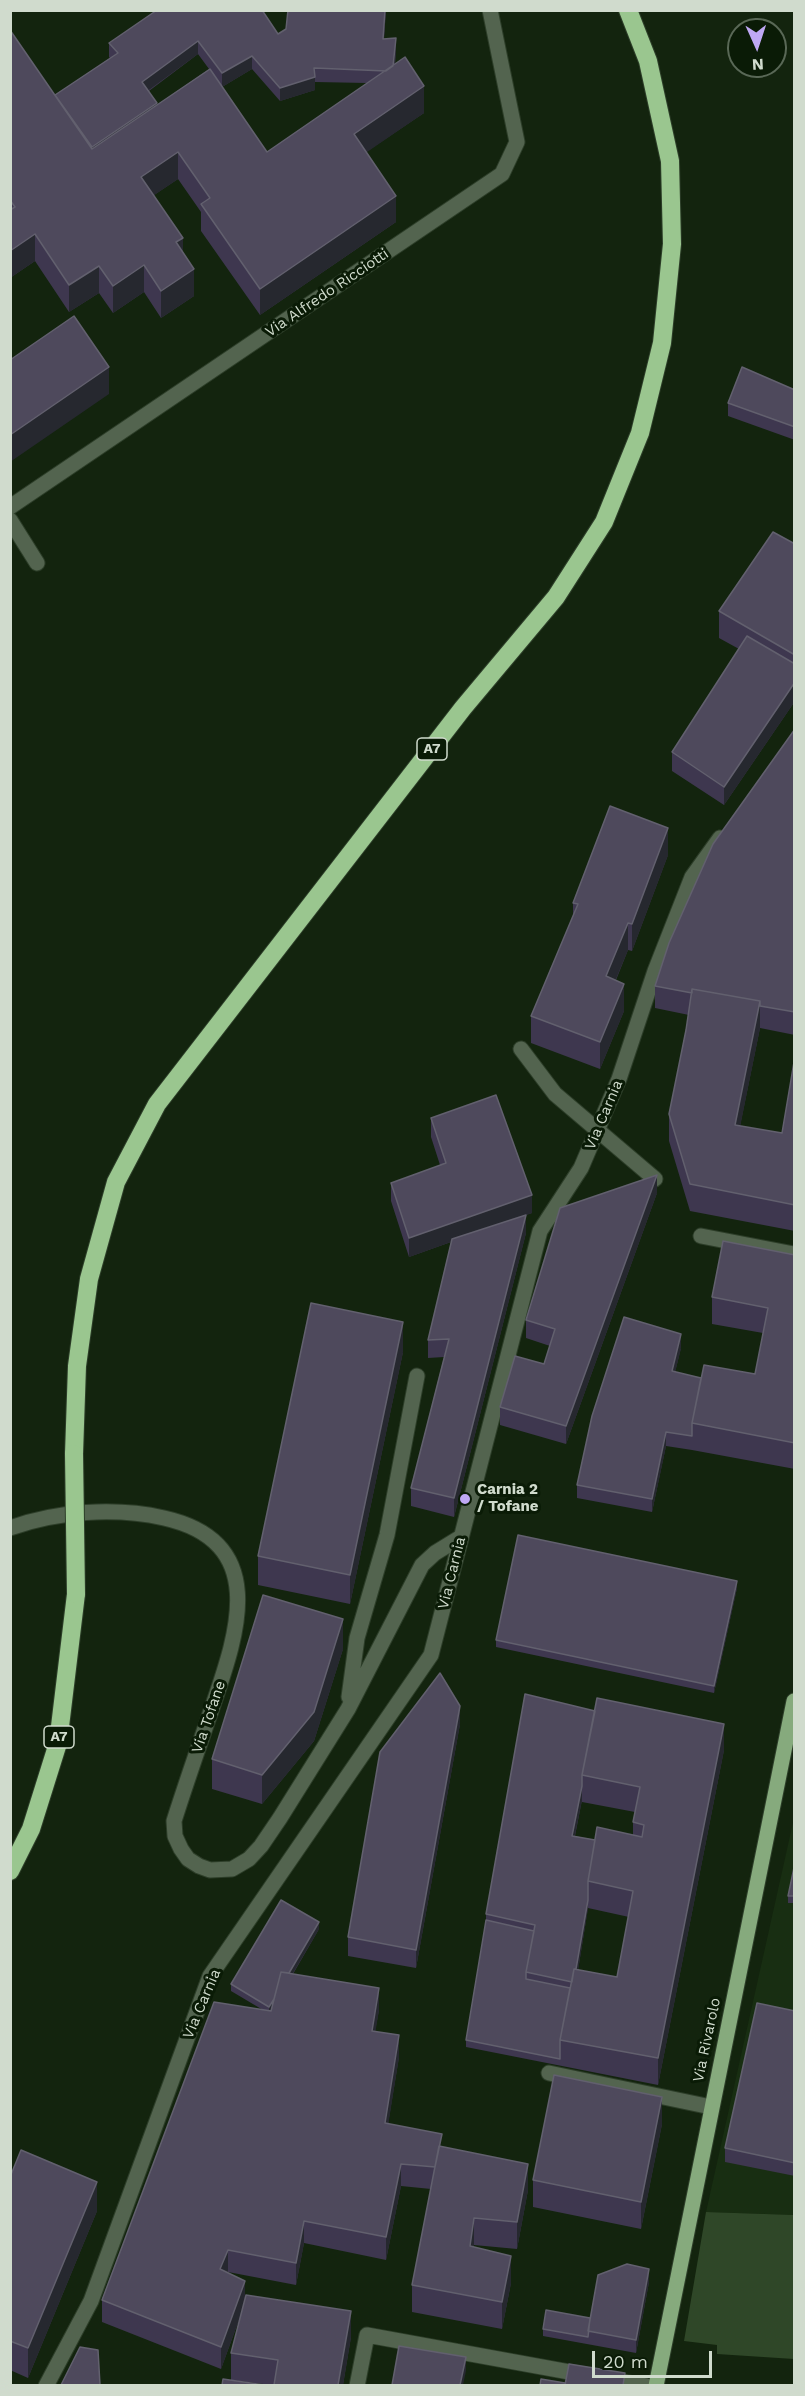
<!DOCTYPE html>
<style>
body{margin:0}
#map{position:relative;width:805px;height:2396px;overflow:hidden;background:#13240e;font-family:"Work Sans",sans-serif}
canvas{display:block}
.frame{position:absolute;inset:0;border:12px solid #d0dbcd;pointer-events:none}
.north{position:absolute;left:727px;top:18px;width:60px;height:60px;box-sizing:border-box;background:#0a1b06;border:2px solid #596856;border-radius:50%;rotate:177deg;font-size:16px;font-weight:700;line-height:24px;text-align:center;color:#d0dbcd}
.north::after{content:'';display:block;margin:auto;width:21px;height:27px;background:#bfa8f4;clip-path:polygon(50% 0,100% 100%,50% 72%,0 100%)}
.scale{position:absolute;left:592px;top:2351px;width:120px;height:27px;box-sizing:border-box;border:3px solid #d0dbcd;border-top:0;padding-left:8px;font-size:18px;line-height:21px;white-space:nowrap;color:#d0dbcd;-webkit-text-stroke:4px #0a1b06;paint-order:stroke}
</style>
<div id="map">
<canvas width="805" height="2396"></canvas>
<div class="frame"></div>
<div class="north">N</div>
<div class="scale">20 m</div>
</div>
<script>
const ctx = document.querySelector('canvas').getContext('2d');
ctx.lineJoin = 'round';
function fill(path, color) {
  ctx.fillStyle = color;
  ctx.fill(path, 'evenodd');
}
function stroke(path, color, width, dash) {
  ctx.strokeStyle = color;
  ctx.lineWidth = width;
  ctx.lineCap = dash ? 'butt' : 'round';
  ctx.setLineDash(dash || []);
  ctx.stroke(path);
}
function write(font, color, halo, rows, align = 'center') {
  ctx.font = font + ' "Work Sans",sans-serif';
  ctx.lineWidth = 6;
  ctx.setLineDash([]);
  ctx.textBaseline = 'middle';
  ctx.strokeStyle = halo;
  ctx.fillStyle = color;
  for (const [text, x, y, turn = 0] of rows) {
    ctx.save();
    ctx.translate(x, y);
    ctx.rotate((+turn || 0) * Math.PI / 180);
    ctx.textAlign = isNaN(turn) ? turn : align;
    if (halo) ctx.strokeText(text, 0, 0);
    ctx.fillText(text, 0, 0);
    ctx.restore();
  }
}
fill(new Path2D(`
 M 794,1818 L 794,2215 L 706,2212 L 763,1957 Z`), '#182e12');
fill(new Path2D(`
 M 706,2212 L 794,2215 L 794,2359 L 717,2354 L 717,2345 L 684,2341 Z`), '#2f4728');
const minor = new Path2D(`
 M 10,507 L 502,174 L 517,142 L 490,10
 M 10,520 L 37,563
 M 521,1049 L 555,1094 L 655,1179
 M 701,1236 L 794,1254
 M 10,1528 C 57,1511 115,1507 164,1518 C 271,1542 237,1635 212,1708 C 199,1746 186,1783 174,1821 L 175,1836 L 181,1849 L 188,1859 L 199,1866 L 210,1870 L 232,1869 L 249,1859 L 261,1846 L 280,1818 L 348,1709 L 422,1565 L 435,1553 L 461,1537
 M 349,1697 L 357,1638 L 387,1535 L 417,1376
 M 549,2073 L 711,2107
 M 46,2386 L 91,2301 L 210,1976 L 431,1655 L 540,1231 L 581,1168 L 619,1079 L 655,971 L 692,877 L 720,838
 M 357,2386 L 367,2335 L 646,2386`);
const major = new Path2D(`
 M 656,2386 L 794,1701`);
const highway = new Path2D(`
 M 74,1454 L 77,1366 L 89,1279 L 116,1182 L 157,1104 L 463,708 L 556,597 L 604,522 L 640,433 L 662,343 L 672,244 L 670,161 L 648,61 L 628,10
 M 10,1871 L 31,1829 L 58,1743 L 76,1594`);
stroke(minor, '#2d3e29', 17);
stroke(major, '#2d3e29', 17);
stroke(highway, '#2d3e29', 20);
stroke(minor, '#53644f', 15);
stroke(major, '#86aa7d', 15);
stroke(highway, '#9ac68f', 18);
const highwayBridge = new Path2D(`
 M 74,1454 L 76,1594`);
stroke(highwayBridge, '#2d3e29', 20, []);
stroke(highwayBridge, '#9ac68f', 18);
fill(new Path2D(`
 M 386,10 L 384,39 L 396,51 L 395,65 L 424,113 L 366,152 L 396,222 L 260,315 L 201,231 L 201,212 L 178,179 L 154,195 L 183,252 L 194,296 L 161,318 L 144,292 L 113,313 L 99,293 L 69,312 L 35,261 L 10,278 L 10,30 L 55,95 L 110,58 L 109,57 L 109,43 L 278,34 ZM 198,54 L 209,69 L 157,105 L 149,91 ZM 252,69 L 280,101 L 315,90 L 315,82 L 367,83 L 267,152 L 222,87 Z
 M 795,390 L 795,440 L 728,416 L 728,403 Z
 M 795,544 L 795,701 L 724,805 L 672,771 L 672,752 L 739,649 L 719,638 L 719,611 Z
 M 795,729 L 795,1035 L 760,1028 L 740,1126 L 782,1133 L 795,1056 L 795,1231 L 690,1211 L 669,1141 L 669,1114 L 686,1030 L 689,1015 L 655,1008 L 655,986 Z
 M 668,855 L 632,951 L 628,950 L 616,980 L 624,1011 L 600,1069 L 531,1043 L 531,1016 L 573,917 L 573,903 Z
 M 431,1118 L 532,1213 L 526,1215 L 526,1233 L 454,1517 L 411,1506 L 411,1488 L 444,1357 L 428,1358 L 428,1340 L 451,1242 L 409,1257 L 391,1201 L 391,1183 L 440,1165 L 431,1137 Z
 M 657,1193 L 566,1444 L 500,1425 L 500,1407 L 544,1364 L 550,1346 L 526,1338 L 526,1320 Z
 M 795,1255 L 795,1469 L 692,1450 L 666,1446 L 652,1512 L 577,1498 L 577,1485 L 681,1348 L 675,1372 L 701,1378 L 755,1374 L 763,1333 L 712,1324 L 712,1297 Z
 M 403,1352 L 350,1604 L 258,1585 L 258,1556 Z
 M 737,1588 L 714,1693 L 496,1647 L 496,1640 Z
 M 343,1649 L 314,1741 L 262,1804 L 212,1789 L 212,1759 Z
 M 525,1694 L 724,1750 L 658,2085 L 466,2047 L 466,2040 L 486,1920 L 486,1914 ZM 582,1800 L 582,1802 L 635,1812 L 633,1822 L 633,1835 L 595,1840 L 575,1836 ZM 588,1908 L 629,1917 L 617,1977 L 578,1970 Z
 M 460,1724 L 416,1968 L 348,1956 L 348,1937 Z
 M 795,1863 L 795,1903 L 788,1903 L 788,1896 Z
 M 319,1929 L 293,1974 L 379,2010 L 375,2031 L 399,2057 L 388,2124 L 442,2147 L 528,2190 L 517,2249 L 474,2245 L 474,2247 L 511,2283 L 502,2329 L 412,2312 L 412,2285 L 431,2189 L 401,2186 L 386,2260 L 304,2243 L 296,2285 L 228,2272 L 228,2273 L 245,2297 L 351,2337 L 343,2385 L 271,2385 L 231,2380 L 231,2353 L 240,2317 L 221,2369 L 102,2322 L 102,2300 L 263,2010 L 231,1991 L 231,1984 Z
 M 795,2011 L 795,2176 L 725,2162 L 725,2148 Z
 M 662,2124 L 641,2229 L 533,2207 L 533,2180 Z
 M 10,2177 L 97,2211 L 28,2378 L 10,2370 Z
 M 649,2282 L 636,2353 L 543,2336 L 543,2329 L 590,2318 Z`), '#3e374f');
fill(new Path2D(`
 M 385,10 L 386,10 L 383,52 L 383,39 Z
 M 396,38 L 396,51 L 392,84 L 392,71 Z
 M 198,41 L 198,54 L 142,95 L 142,82 Z
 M 252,56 L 252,69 L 222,87 L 222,73 Z
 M 315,77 L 315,90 L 280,101 L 280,88 Z
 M 424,86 L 424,113 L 354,161 L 354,134 Z
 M 157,103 L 157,117 L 92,161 L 92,147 Z
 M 178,152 L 178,179 L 141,204 L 141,177 Z
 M 396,196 L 396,222 L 260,315 L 260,289 Z
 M 35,234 L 35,261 L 10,278 L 10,251 Z
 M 183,238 L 183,265 L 176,242 Z
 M 144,265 L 144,292 L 113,313 L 113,286 Z
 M 99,266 L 99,293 L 69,312 L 69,285 Z
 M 194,269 L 194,296 L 161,318 L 161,291 Z
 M 109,367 L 109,394 L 10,462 L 10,435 Z
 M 795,682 L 795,701 L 724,805 L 724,787 Z
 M 668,828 L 668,855 L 632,951 L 632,924 Z
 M 628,923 L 628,950 L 606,1003 L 606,976 Z
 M 624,984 L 624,1011 L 600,1069 L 600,1042 Z
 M 760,1001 L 760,1028 L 735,1152 L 735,1125 Z
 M 657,1175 L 657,1193 L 566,1444 L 566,1426 Z
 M 532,1195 L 532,1213 L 526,1215 L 526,1233 L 454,1517 L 454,1498 L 526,1215 L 409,1257 L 409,1238 Z
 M 403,1322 L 403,1352 L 350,1604 L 350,1575 Z
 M 681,1334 L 681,1348 L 672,1385 L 672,1371 Z
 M 666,1432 L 666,1446 L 652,1512 L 652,1499 Z
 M 737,1581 L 737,1588 L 714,1693 L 714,1686 Z
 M 343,1619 L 343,1649 L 314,1741 L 262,1804 L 262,1775 Z
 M 460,1706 L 460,1724 L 416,1968 L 416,1950 Z
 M 724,1724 L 724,1750 L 658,2085 L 658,2058 Z
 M 582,1786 L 582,1800 L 572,1849 L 572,1836 Z
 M 588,1900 L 588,1908 L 574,1996 L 574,1982 Z
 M 319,1922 L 319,1929 L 269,2014 L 269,2007 Z
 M 379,1988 L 379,2010 L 372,2053 L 372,2031 Z
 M 399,2035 L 399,2057 L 385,2145 L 385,2123 Z
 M 662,2097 L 662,2124 L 641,2229 L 641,2202 Z
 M 401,2164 L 401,2186 L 386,2260 L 386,2237 Z
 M 528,2164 L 528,2190 L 517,2249 L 517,2222 Z
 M 97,2182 L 97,2211 L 28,2378 L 28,2348 Z
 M 474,2218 L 474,2245 L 470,2273 L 470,2246 Z
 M 304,2221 L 304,2243 L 296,2285 L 296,2263 Z
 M 228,2250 L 228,2272 L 220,2292 L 220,2269 Z
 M 511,2256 L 511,2283 L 502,2329 L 502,2302 Z
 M 649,2269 L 649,2282 L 636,2353 L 636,2340 Z
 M 245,2281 L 245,2303 L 221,2369 L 221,2347 Z
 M 351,2311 L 351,2337 L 343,2385 L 338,2385 Z
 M 466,2357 L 466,2371 L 463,2385 L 460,2385 Z`), '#26282f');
const building = new Path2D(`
 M 157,10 L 262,10 L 278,34 L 286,29 L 288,10 L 385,10 L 383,39 L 396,38 L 393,66 L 386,71 L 314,68 L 315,77 L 280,88 L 252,56 L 222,73 L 198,41 L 142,82 L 157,103 L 92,147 L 55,95 L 118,53 L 109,43 Z
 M 10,30 L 92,149 L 210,69 L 267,152 L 405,57 L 424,86 L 354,134 L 396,196 L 260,289 L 201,204 L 210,198 L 178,152 L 141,177 L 183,238 L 176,242 L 194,269 L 161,291 L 144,265 L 113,286 L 99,266 L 69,285 L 35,234 L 10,251 L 10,210 L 15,207 L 10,200 Z
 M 74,316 L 109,367 L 10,435 L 10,360 Z
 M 742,367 L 795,390 L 795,427 L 728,403 Z
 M 773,532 L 795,544 L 795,655 L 719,611 Z
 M 747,636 L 795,664 L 795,682 L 724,787 L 672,752 Z
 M 795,729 L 795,1012 L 760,1006 L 760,1001 L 692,989 L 692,993 L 655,986 L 669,943 L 713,844 Z
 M 610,806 L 668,828 L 632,924 L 628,923 L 606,976 L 624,984 L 600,1042 L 531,1016 L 578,904 L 573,903 Z
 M 692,989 L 760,1001 L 735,1125 L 782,1133 L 795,1056 L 795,1205 L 690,1184 L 669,1114 L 686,1030 Z
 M 496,1095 L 532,1195 L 409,1238 L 391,1183 L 446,1163 L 431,1118 Z
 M 657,1175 L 566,1426 L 500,1407 L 515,1356 L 544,1364 L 555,1329 L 526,1320 L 560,1208 Z
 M 526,1215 L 454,1498 L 411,1488 L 449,1339 L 428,1340 L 452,1239 Z
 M 723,1241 L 795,1255 L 795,1443 L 692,1423 L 704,1365 L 755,1374 L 768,1308 L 712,1297 Z
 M 311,1303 L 403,1322 L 350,1575 L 258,1556 Z
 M 624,1317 L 681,1334 L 672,1371 L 701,1378 L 692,1423 L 692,1436 L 666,1432 L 652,1499 L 577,1485 L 592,1416 Z
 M 518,1535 L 737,1581 L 714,1686 L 496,1640 Z
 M 263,1595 L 343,1619 L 314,1712 L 262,1775 L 212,1759 Z
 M 440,1673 L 460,1706 L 416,1950 L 348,1937 L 380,1752 Z
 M 525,1694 L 595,1711 L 582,1775 L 582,1786 L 572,1836 L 595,1840 L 588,1881 L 588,1900 L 576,1969 L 574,1969 L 572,1982 L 526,1972 L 535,1925 L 486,1914 Z
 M 597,1698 L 724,1724 L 658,2058 L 560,2040 L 574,1969 L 617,1977 L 633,1891 L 588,1881 L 597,1827 L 642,1837 L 644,1825 L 633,1822 L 640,1787 L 582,1775 Z
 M 795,1863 L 795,1896 L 788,1896 Z
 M 281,1900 L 319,1922 L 289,1973 L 281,1972 L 274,1999 L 269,2007 L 231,1984 Z
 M 486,1920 L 534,1931 L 526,1972 L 526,1979 L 570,1988 L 560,2040 L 560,2059 L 466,2040 Z
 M 281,1972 L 379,1988 L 372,2031 L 399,2035 L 385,2123 L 442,2134 L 435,2167 L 401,2164 L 386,2237 L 304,2221 L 296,2263 L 228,2250 L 220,2269 L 245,2281 L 221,2347 L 102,2300 L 214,2002 L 271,2011 Z
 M 757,2003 L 795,2011 L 795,2163 L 725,2148 Z
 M 554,2075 L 662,2097 L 641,2202 L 533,2180 Z
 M 439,2146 L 528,2164 L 517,2222 L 474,2218 L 470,2246 L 511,2256 L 502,2302 L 412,2285 Z
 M 21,2150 L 97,2182 L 28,2348 L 10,2341 L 10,2177 Z
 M 627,2264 L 649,2269 L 636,2340 L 588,2331 L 598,2275 Z
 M 246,2295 L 351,2311 L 338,2385 L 274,2385 L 278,2360 L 231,2353 Z
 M 546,2310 L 590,2318 L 588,2337 L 543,2329 Z
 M 399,2346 L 466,2357 L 460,2385 L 392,2385 Z
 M 80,2347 L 98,2350 L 100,2385 L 61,2385 Z
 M 569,2364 L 625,2373 L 623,2385 L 565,2385 Z
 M 223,2379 L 264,2385 L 222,2385 Z
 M 541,2379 L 565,2383 L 565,2385 L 540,2385 Z`);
fill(building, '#4e495c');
stroke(building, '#62606e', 1.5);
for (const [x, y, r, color] of [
 [465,1499,6,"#bfa8f4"]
]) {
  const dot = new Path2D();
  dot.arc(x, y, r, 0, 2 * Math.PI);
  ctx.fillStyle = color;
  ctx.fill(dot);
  stroke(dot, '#0a1b06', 2);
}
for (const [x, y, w] of [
 [432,749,30],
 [59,1737,30]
]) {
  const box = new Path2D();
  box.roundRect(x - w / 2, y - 11, w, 22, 4.5);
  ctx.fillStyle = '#0a1b06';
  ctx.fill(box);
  stroke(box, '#d0dbcd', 1.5);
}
write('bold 14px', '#d0dbcd', null, [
 ["A7",432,749],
 ["A7",59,1737]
]);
write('15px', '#d0dbcd', '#0a1b06', [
 ["Via Alfredo Ricciotti",327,293,-34],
 ["Via Carnia",604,1115,-67],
 ["Via Carnia",452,1573,-76],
 ["Via Tofane",209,1717,-71],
 ["Via Carnia",202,2004,-67],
 ["Via Rivarolo",707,2040,-78]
]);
write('bold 15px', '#d0dbcd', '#0a1b06', [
 ["Carnia 2",477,1490],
 ["/ Tofane",477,1507]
], 'left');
</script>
